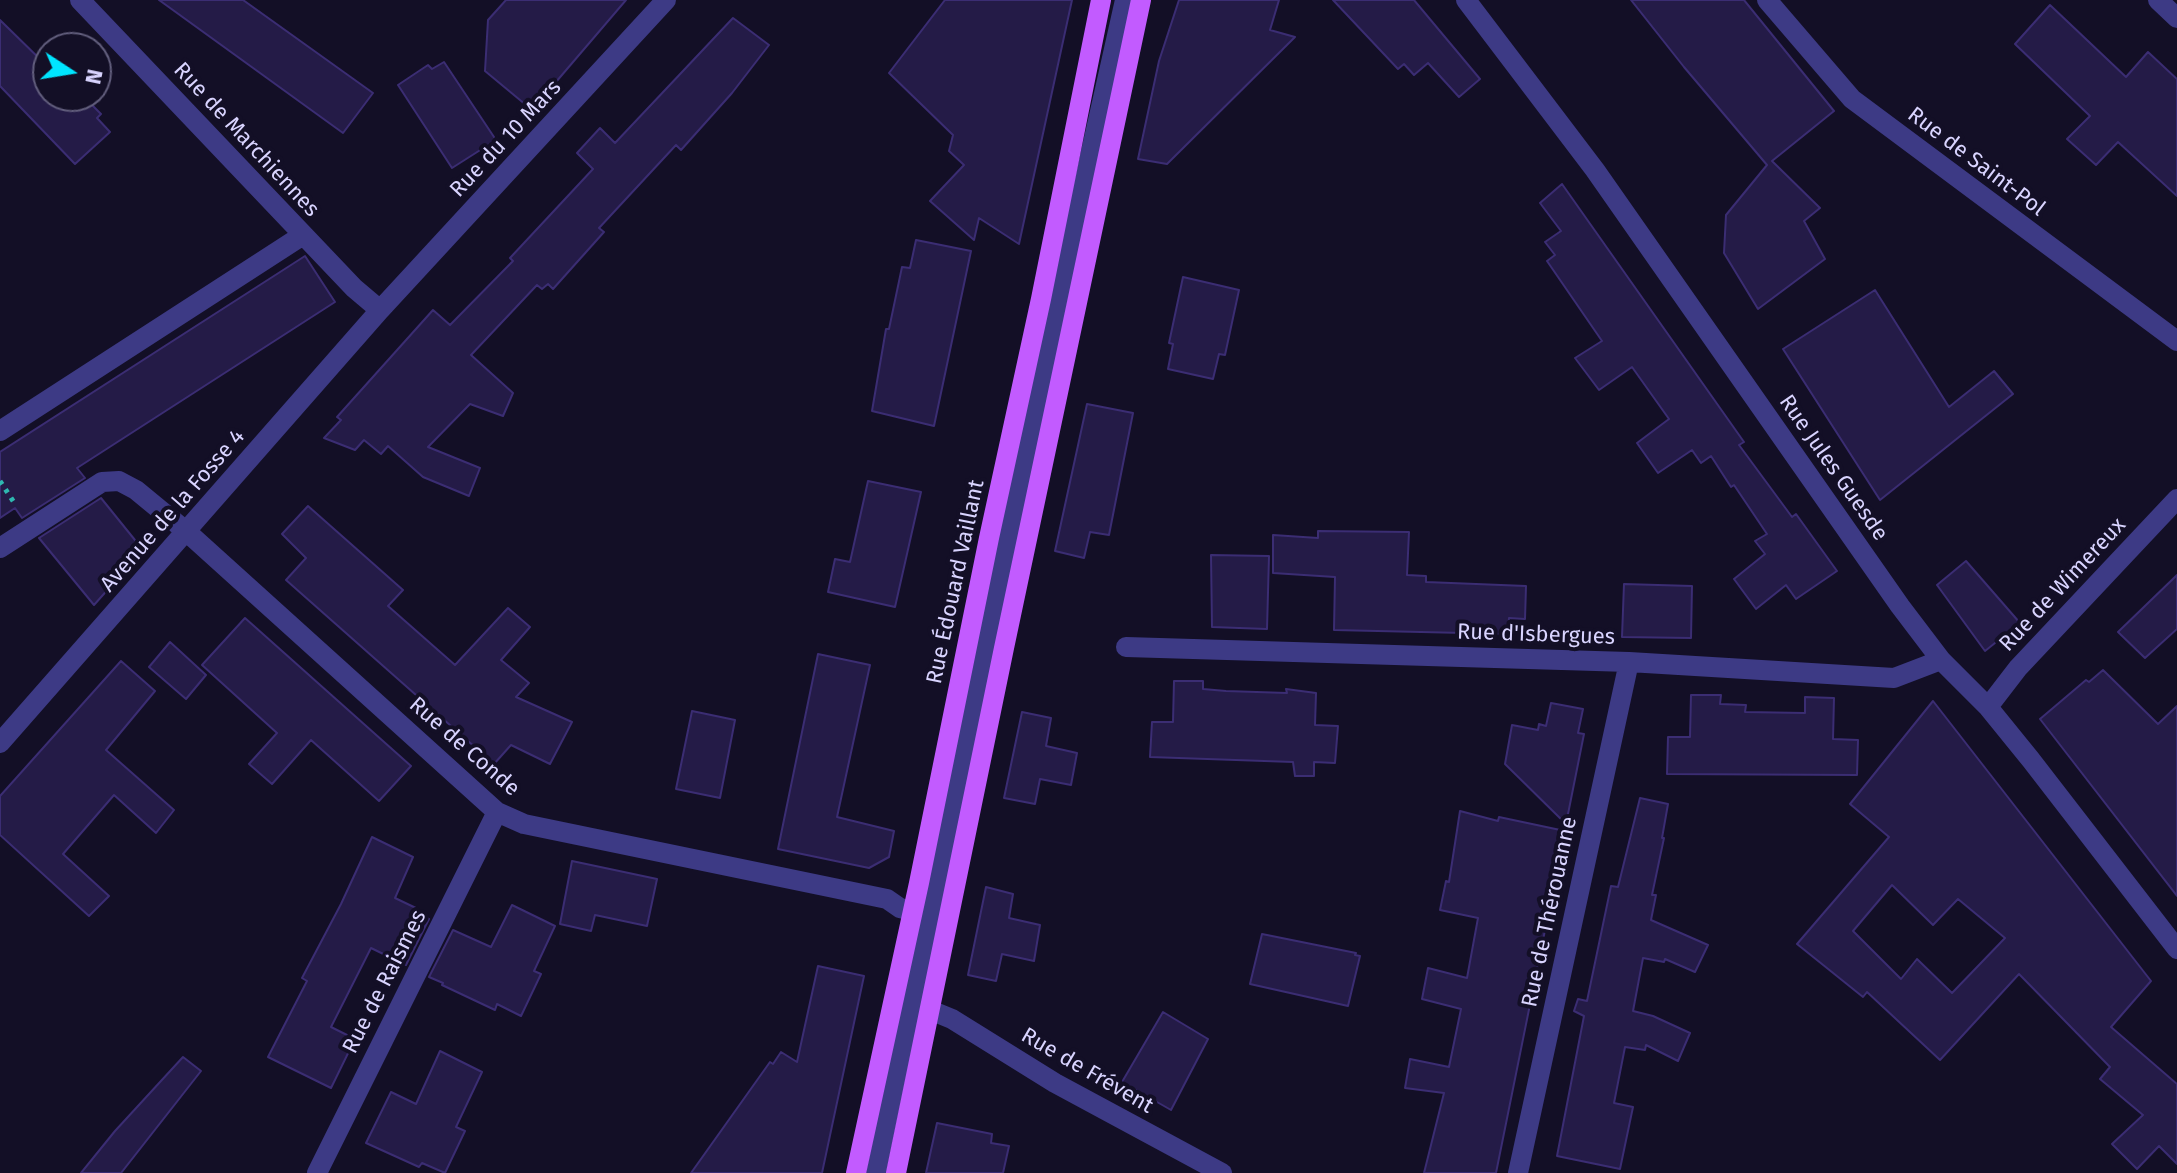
<!DOCTYPE html>
<meta charset="utf-8">
<style>
body{margin:0}
#map{position:relative;width:2177px;height:1173px;overflow:hidden;background:#130f26;font-family:"Fira Sans",sans-serif}
canvas{display:block}
.north{position:absolute;left:32px;top:32px;width:80px;height:80px;box-sizing:border-box;background:#130f26;border:2px solid #625e7d;border-radius:50%;rotate:102deg;font-size:22px;font-weight:700;line-height:32px;text-align:center;color:#d9d4ff}
.north::after{content:'';display:block;margin:auto;width:28px;height:36px;background:#00e5ff;clip-path:polygon(50% 0,100% 100%,50% 72%,0 100%)}
</style>
<div id="map">
<canvas width="2177" height="1173"></canvas>
<div class="north">N</div>
</div>
<script>
const ctx = document.querySelector('canvas').getContext('2d');
ctx.lineJoin = 'round';
function fill(path, color) {
  ctx.fillStyle = color;
  ctx.fill(path, 'evenodd');
}
function stroke(path, color, width, dash) {
  ctx.strokeStyle = color;
  ctx.lineWidth = width;
  ctx.lineCap = dash ? 'butt' : 'round';
  ctx.setLineDash(dash || []);
  ctx.stroke(path);
}
function write(font, color, halo, rows, align = 'center') {
  ctx.font = font + ' "Fira Sans",sans-serif';
  ctx.lineWidth = 8;
  ctx.setLineDash([]);
  ctx.textBaseline = 'middle';
  ctx.strokeStyle = halo;
  ctx.fillStyle = color;
  for (const [text, x, y, turn = 0] of rows) {
    ctx.save();
    ctx.translate(x, y);
    ctx.rotate((+turn || 0) * Math.PI / 180);
    ctx.textAlign = isNaN(turn) ? turn : align;
    if (halo) ctx.strokeText(text, 0, 0);
    ctx.fillText(text, 0, 0);
    ctx.restore();
  }
}
const building = new Path2D(`
 M 159,0 L 243,0 L 373,93 L 343,133 Z
 M 506,0 L 626,0 L 532,110 L 485,71 L 488,20 Z
 M 945,0 L 1072,0 L 1019,244 L 979,218 L 974,240 L 930,201 L 964,165 L 949,151 L 953,135 L 889,73 Z
 M 1179,0 L 1279,0 L 1270,30 L 1295,37 L 1167,164 L 1138,159 L 1159,61 Z
 M 1333,0 L 1414,0 L 1480,79 L 1459,97 L 1428,63 L 1414,75 L 1404,64 L 1398,69 Z
 M 1631,0 L 1744,0 L 1834,111 L 1772,161 L 1820,208 L 1804,221 L 1825,259 L 1758,309 L 1724,253 L 1726,215 L 1767,165 L 1684,67 Z
 M 2050,5 L 2126,77 L 2148,52 L 2177,79 L 2177,196 L 2118,142 L 2096,165 L 2067,139 L 2090,116 L 2015,44 Z
 M 733,18 L 769,45 L 732,93 L 681,150 L 676,145 L 599,228 L 604,232 L 553,289 L 548,284 L 542,289 L 537,285 L 471,355 L 513,393 L 503,416 L 470,404 L 428,447 L 480,468 L 469,496 L 423,477 L 388,446 L 381,454 L 364,440 L 355,450 L 324,438 L 341,420 L 337,417 L 433,310 L 450,325 L 513,261 L 510,258 L 593,169 L 577,153 L 600,128 L 615,143 Z
 M 0,20 L 48,67 L 48,96 L 83,96 L 101,114 L 97,118 L 110,132 L 75,164 L 0,86 Z
 M 444,62 L 496,140 L 452,168 L 398,85 L 428,65 L 432,69 Z
 M 1562,184 L 1744,442 L 1739,445 L 1792,517 L 1796,514 L 1837,571 L 1796,599 L 1786,585 L 1756,609 L 1734,579 L 1765,554 L 1755,541 L 1767,534 L 1734,485 L 1731,487 L 1711,456 L 1701,463 L 1692,450 L 1658,473 L 1637,443 L 1669,419 L 1632,367 L 1599,390 L 1575,358 L 1602,341 L 1547,261 L 1555,255 L 1545,242 L 1561,231 L 1540,203 Z
 M 916,240 L 971,251 L 934,426 L 872,411 L 886,329 L 889,329 L 902,267 L 910,268 Z
 M 305,256 L 335,302 L 77,468 L 85,478 L 22,518 L 15,508 L 0,518 L 0,452 Z
 M 1183,277 L 1239,290 L 1225,355 L 1219,354 L 1213,379 L 1168,369 L 1173,344 L 1169,343 Z
 M 1875,290 L 1949,407 L 1994,371 L 2013,394 L 1880,500 L 1783,349 Z
 M 1087,404 L 1133,413 L 1109,535 L 1090,532 L 1084,558 L 1055,551 Z
 M 868,481 L 921,492 L 895,607 L 828,592 L 835,559 L 850,562 Z
 M 101,498 L 143,550 L 94,605 L 39,538 Z
 M 308,506 L 403,590 L 388,606 L 455,665 L 508,608 L 530,627 L 501,660 L 529,683 L 516,697 L 572,722 L 550,764 L 511,745 L 494,764 L 286,580 L 306,558 L 282,534 Z
 M 1318,531 L 1409,532 L 1407,575 L 1426,576 L 1426,582 L 1526,586 L 1525,619 L 1509,618 L 1508,634 L 1334,630 L 1335,577 L 1273,573 L 1273,535 L 1318,538 Z
 M 1211,555 L 1269,556 L 1267,629 L 1212,627 Z
 M 1966,561 L 2020,623 L 1985,651 L 1937,585 Z
 M 2177,575 L 2177,629 L 2145,658 L 2118,632 Z
 M 1624,584 L 1692,586 L 1691,638 L 1622,637 Z
 M 245,618 L 411,766 L 379,801 L 311,740 L 272,784 L 249,764 L 277,733 L 202,665 Z
 M 170,642 L 206,675 L 186,699 L 149,667 Z
 M 818,654 L 870,665 L 837,817 L 894,831 L 889,857 L 869,868 L 778,849 Z
 M 121,661 L 155,691 L 106,750 L 174,810 L 156,833 L 114,795 L 63,854 L 109,896 L 89,916 L 0,835 L 0,796 Z
 M 2103,670 L 2158,724 L 2177,706 L 2177,896 L 2040,719 L 2086,680 L 2089,682 Z
 M 1174,681 L 1203,681 L 1203,689 L 1226,691 L 1287,693 L 1286,689 L 1316,693 L 1315,725 L 1338,726 L 1335,763 L 1314,762 L 1314,776 L 1295,776 L 1293,762 L 1150,757 L 1152,722 L 1173,722 Z
 M 1691,695 L 1721,695 L 1720,704 L 1746,705 L 1745,712 L 1805,713 L 1805,697 L 1834,698 L 1833,739 L 1858,740 L 1857,775 L 1667,774 L 1668,737 L 1690,737 Z
 M 1933,701 L 2151,981 L 2111,1027 L 2177,1084 L 2177,1164 L 2159,1146 L 2137,1169 L 2112,1144 L 2143,1115 L 2100,1079 L 2110,1067 L 2019,974 L 1940,1060 L 1867,992 L 1863,997 L 1797,944 L 1889,837 L 1850,804 ZM 1892,885 L 1933,925 L 1958,899 L 2005,938 L 1952,993 L 1917,959 L 1901,979 L 1853,931 Z
 M 1551,703 L 1583,709 L 1578,733 L 1584,734 L 1566,824 L 1505,764 L 1512,725 L 1538,730 L 1539,724 L 1546,726 Z
 M 692,711 L 735,720 L 720,798 L 676,789 Z
 M 1022,712 L 1051,718 L 1046,746 L 1077,753 L 1071,785 L 1040,779 L 1035,804 L 1004,798 Z
 M 1640,798 L 1668,804 L 1662,838 L 1664,838 L 1652,895 L 1656,895 L 1651,920 L 1708,945 L 1695,972 L 1665,959 L 1664,962 L 1643,958 L 1633,1011 L 1653,1016 L 1690,1033 L 1678,1061 L 1646,1045 L 1645,1050 L 1625,1047 L 1614,1103 L 1633,1107 L 1620,1169 L 1557,1156 L 1584,1016 L 1574,1011 L 1578,999 L 1587,1001 L 1611,886 L 1618,887 Z
 M 1460,811 L 1498,821 L 1499,817 L 1565,831 L 1496,1173 L 1424,1173 L 1444,1093 L 1405,1088 L 1410,1059 L 1449,1067 L 1461,1009 L 1422,999 L 1428,968 L 1467,978 L 1478,918 L 1440,910 L 1446,881 L 1449,882 Z
 M 372,837 L 413,857 L 395,898 L 418,909 L 416,913 L 429,919 L 406,965 L 371,948 L 331,1027 L 355,1039 L 331,1088 L 268,1057 L 307,981 L 302,978 L 341,904 Z
 M 572,861 L 657,879 L 647,926 L 595,915 L 591,931 L 560,924 Z
 M 986,887 L 1013,894 L 1009,918 L 1040,925 L 1034,961 L 1002,954 L 996,981 L 968,975 Z
 M 512,905 L 555,926 L 534,971 L 541,974 L 521,1016 L 497,1004 L 495,1010 L 442,985 L 443,983 L 429,977 L 453,930 L 491,947 Z
 M 1262,934 L 1356,953 L 1355,955 L 1360,956 L 1348,1006 L 1250,984 Z
 M 818,966 L 864,976 L 822,1173 L 691,1173 L 770,1062 L 773,1064 L 781,1052 L 797,1062 Z
 M 1163,1012 L 1208,1039 L 1171,1110 L 1122,1082 Z
 M 440,1051 L 482,1072 L 456,1127 L 465,1131 L 445,1173 L 422,1163 L 419,1167 L 366,1143 L 391,1092 L 416,1104 Z
 M 183,1057 L 201,1071 L 121,1173 L 81,1173 L 115,1131 Z
 M 937,1123 L 992,1134 L 991,1143 L 1009,1146 L 1003,1173 L 926,1173 Z`);
fill(building, '#241b47');
stroke(building, '#3b2d73', 2);
stroke(new Path2D(`
 M 0,481 L 15,504`), '#2fb8b0', 5, [4, 6]);
stroke(new Path2D(`
 M 80,0 L 354,288 L 380,310
 M 1466,0 L 1595,170 L 1900,606 L 1941,660 L 1988,707 L 2031,760 L 2177,949
 M 1767,0 L 1852,99 L 2177,341
 M 2158,0 L 2177,18
 M 0,431 L 303,235
 M 0,548 L 102,482 L 119,481 L 136,490 L 187,532 L 497,812 L 524,824 L 887,899 L 900,908 L 912,911
 M 1126,647 L 1629,662 L 1894,678 L 1941,660
 M 1988,707 L 2018,668 L 2177,499
 M 0,743 L 380,310 L 666,0
 M 930,1010 L 952,1019 L 1055,1083 L 1222,1173
 M 317,1173 L 497,812
 M 876,1173 L 1058,299 L 1125,0
 M 1518,1173 L 1629,662`), '#3d3a85', 20);
stroke(new Path2D(`
 M 856,1173 L 919,883 L 989,538 L 1041,299 L 1101,0
 M 896,1173 L 1004,648 L 1141,0`), '#c25bff', 20);
write('22px', '#d9d4ff', '#130f26', [
 ["Rue du 10 Mars",506,139,-47],
 ["Rue de Marchiennes",246,140,47],
 ["Rue de Saint-Pol",1976,162,37],
 ["Rue Jules Guesde",1833,468,55],
 ["Avenue de la Fosse 4",173,511,-49],
 ["Rue Édouard Vaillant",956,582,-78],
 ["Rue de Wimereux",2063,585,-47],
 ["Rue d'Isbergues",1536,635,2],
 ["Rue de Conde",464,747,41],
 ["Rue de Thérouanne",1550,912,-78],
 ["Rue de Raismes",385,982,-63],
 ["Rue de Frévent",1087,1071,30]
]);
</script>
